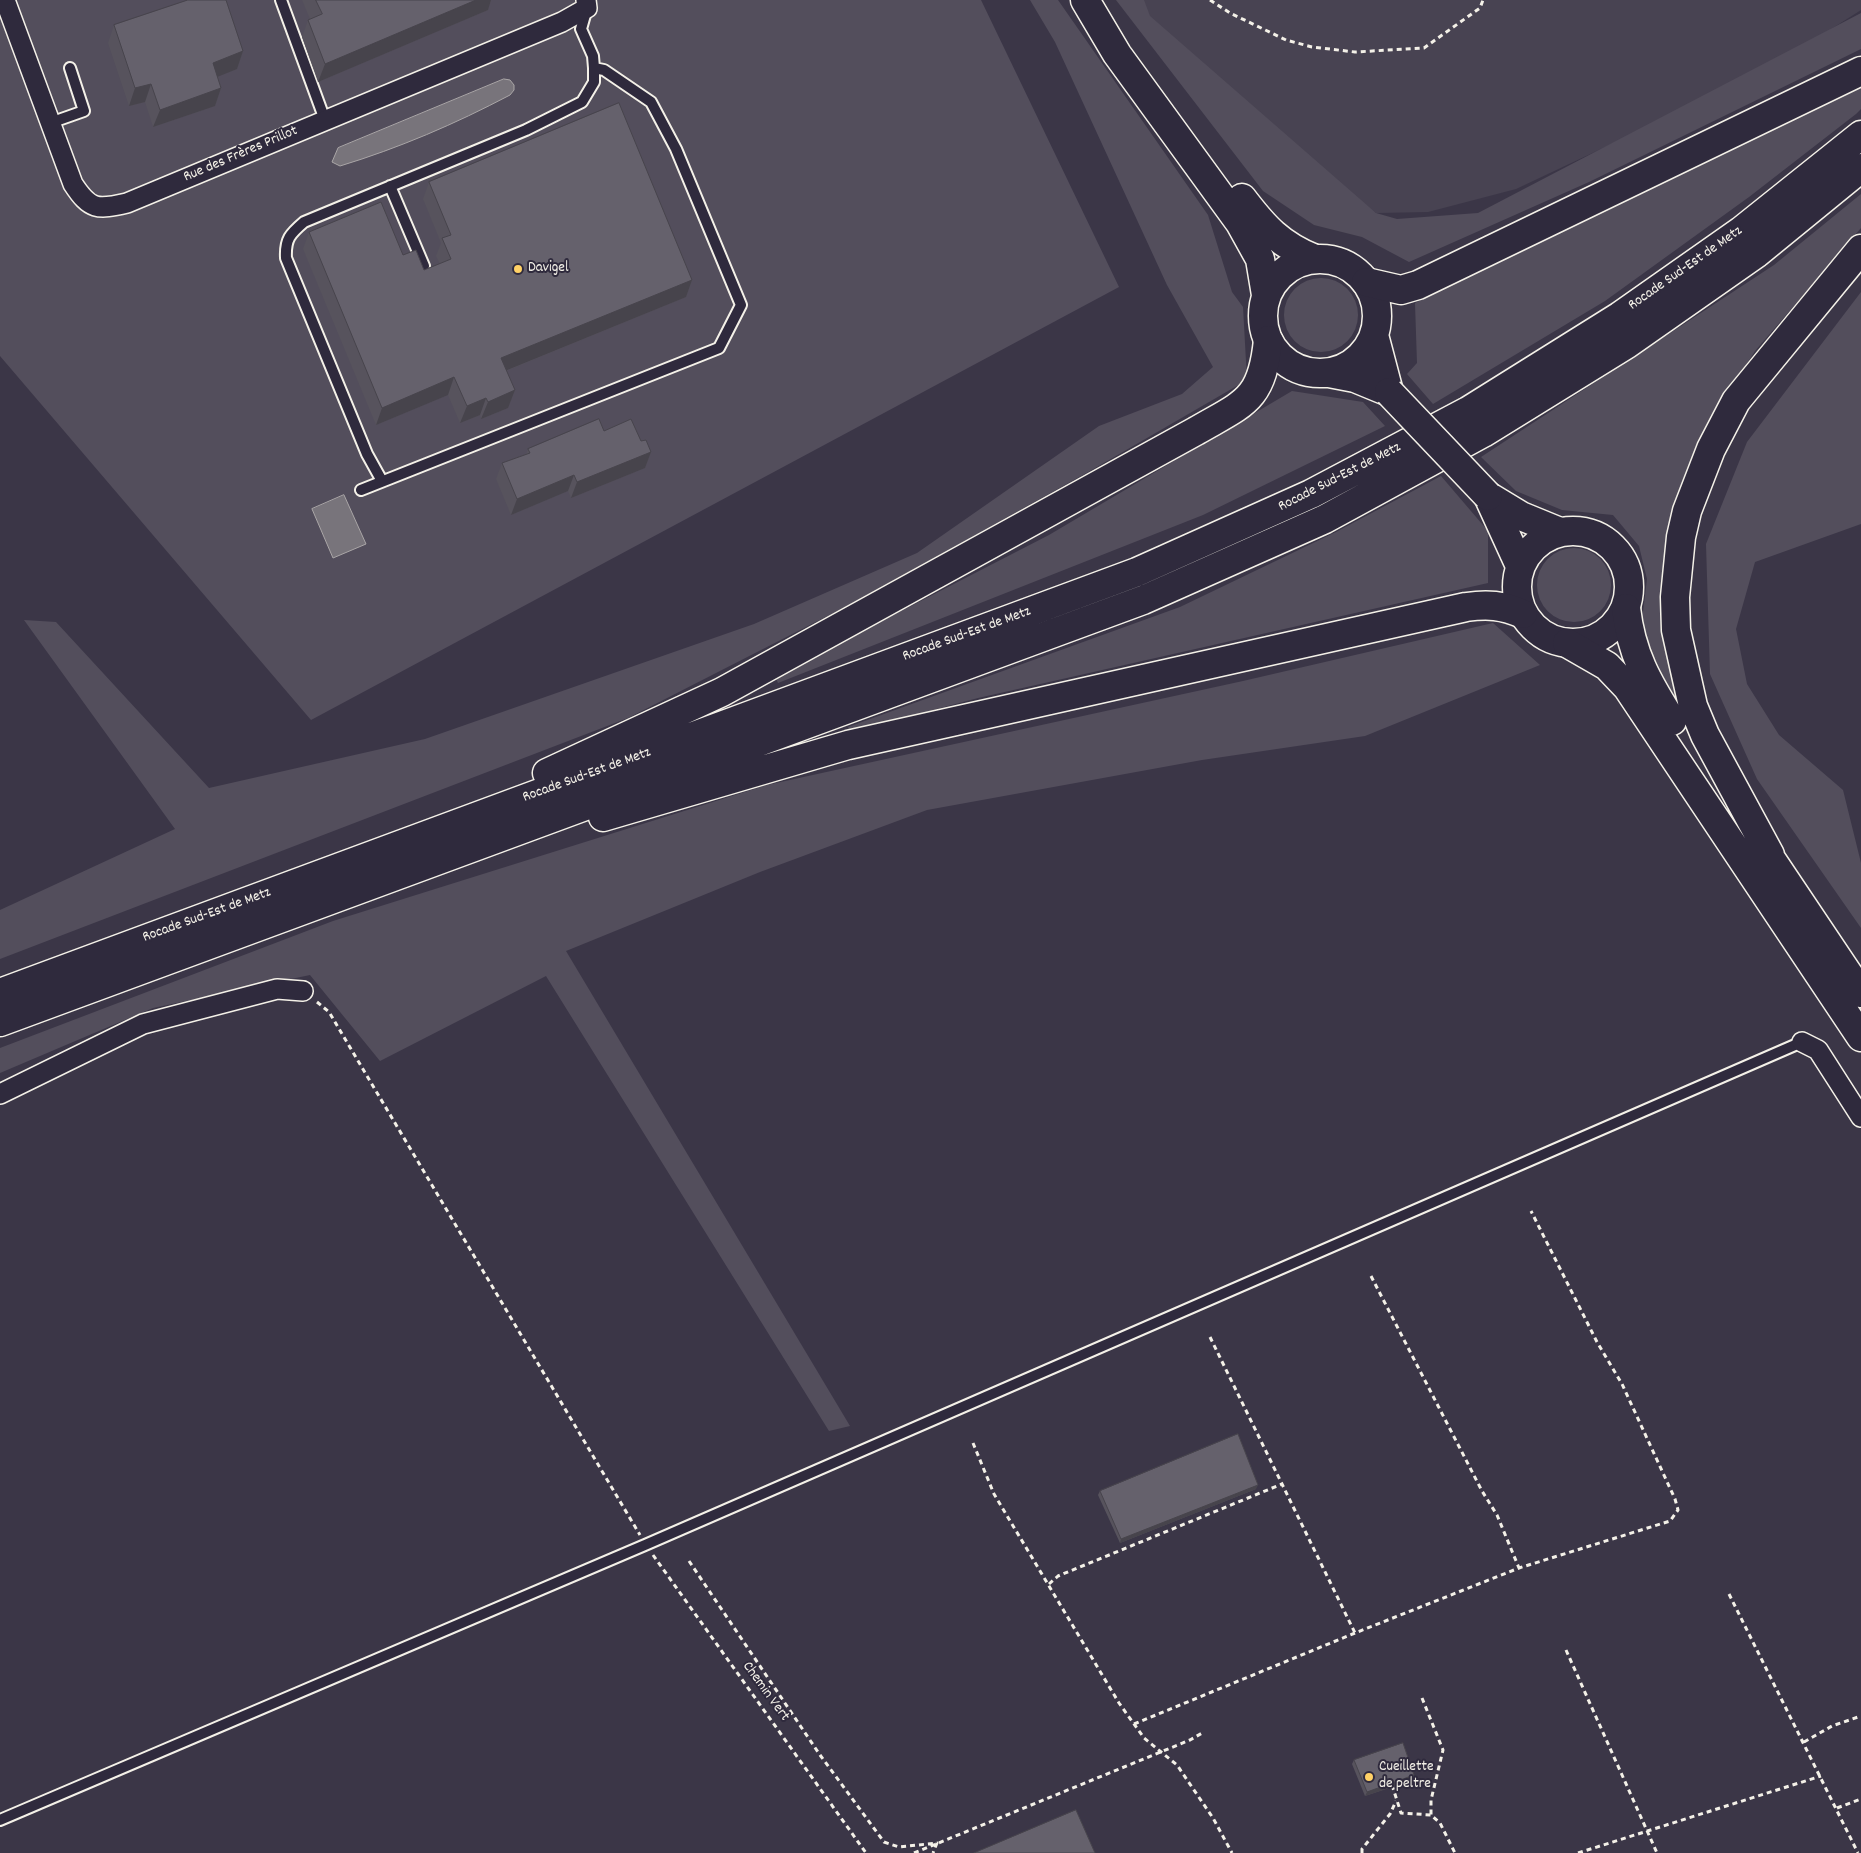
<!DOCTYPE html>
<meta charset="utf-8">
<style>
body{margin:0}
canvas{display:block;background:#3b3647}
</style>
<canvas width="1861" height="1853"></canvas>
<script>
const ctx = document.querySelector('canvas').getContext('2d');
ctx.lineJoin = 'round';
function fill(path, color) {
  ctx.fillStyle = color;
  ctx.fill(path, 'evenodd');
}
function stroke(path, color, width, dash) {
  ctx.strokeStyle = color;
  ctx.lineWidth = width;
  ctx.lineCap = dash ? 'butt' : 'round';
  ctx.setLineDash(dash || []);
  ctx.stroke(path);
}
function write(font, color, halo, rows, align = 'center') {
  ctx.font = font + ' Dekko,sans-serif';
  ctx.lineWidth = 4;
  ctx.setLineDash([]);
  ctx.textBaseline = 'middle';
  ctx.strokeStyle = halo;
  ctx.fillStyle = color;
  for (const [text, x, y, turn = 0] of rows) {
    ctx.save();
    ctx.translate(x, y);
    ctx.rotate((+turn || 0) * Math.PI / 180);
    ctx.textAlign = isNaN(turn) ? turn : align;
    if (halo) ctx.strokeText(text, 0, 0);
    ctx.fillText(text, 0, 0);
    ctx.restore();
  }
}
fill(new Path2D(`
 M 1118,0 L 1861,0 L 1861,10 L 1762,73 L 1516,189 L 1428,212 L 1376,213 L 1267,126 Z`), '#484352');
fill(new Path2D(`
 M 0,0 L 981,0 L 1119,287 L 311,720 L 0,356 Z
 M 1030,0 L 1058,0 L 1208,215 L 1232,292 L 1243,307 L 1247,380 L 1090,471 L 851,604 L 628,718 L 0,959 L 0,910 L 175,829 L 24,620 L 56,622 L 209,788 L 425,739 L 754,624 L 917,553 L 1099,426 L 1182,394 L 1213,367 L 1167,285 L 1055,42 Z
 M 1116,0 L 1144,0 L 1150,16 L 1376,213 L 1397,219 L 1478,213 L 1861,13 L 1861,49 L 1589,182 L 1409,262 L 1362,237 L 1314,225 L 1263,191 Z
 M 1861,81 L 1861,109 L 1856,114 L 1749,197 L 1605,301 L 1433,404 L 1407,374 L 1417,363 L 1415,303 L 1504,256 Z
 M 1861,194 L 1861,228 L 1755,351 L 1719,407 L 1688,474 L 1682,704 L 1679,708 L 1664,687 L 1641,629 L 1647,579 L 1639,546 L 1613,515 L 1562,510 L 1516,491 L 1481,457 L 1774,265 Z
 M1284 315a37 37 0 1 1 74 0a37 37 0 1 1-74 0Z
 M 1861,292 L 1861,524 L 1755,562 L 1736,629 L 1747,684 L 1779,735 L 1843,790 L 1861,863 L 1861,928 L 1757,779 L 1710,674 L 1706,544 L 1747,442 Z
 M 1292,391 L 1363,402 L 1385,426 L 1203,515 L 778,683 L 775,676 L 1049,535 Z
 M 1441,476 L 1488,531 L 1488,583 L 978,698 L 850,732 L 848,727 L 1180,607 L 1336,532 Z
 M1537 585a37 37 0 1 1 74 0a37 37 0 1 1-74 0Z
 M 1493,623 L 1540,665 L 1365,736 L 1202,760 L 927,810 L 760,872 L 566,951 L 850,1426 L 829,1431 L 546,976 L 380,1061 L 310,975 L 153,1008 L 0,1073 L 0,1048 L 333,921 L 767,785 L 1243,681 Z`), '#534e5c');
const water = new Path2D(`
 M 504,79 L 510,80 L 514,85 L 514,90 L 510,95 C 455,124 399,148 340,166 L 332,162 L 338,148 Z
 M 344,495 L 366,544 L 333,558 L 312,509 Z`);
fill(water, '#78747b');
stroke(water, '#aaa6a7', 1);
const service = new Path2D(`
 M 281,0 L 325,120
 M 587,8 L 581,29 L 593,56 L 594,68
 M 50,123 L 84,111 L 70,68
 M 390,186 L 424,266
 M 361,490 L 719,348 L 741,305 L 676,149 L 651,102 L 604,70 L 594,68 L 594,82 L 582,102 L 526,130 L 304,222 C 290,234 285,239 286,258 L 367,454 L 382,481
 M 0,1820 L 645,1545 L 1802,1042`);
const minor = new Path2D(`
 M 5,0 L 73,184 C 90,210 97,210 127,203 L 562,22 L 587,8 L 586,0
 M 1802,1042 L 1818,1050 L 1861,1117
 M 0,1094 L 143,1024 L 277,989 L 303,991`);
const primary = new Path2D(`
 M 1085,0 L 1117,54 L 1240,223 L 1260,259 L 1266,295
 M 1242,198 C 1264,227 1280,245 1315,259
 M1263 316a57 57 0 1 1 114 0a57 57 0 1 1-114 0Z
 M 1374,335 L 1389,392
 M 1329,373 L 1355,378 L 1389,392
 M 1488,496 L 1521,516 L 1560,532
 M 1488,496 L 1520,566
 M1517 587a56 56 0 1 1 112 0a56 56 0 1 1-112 0Z`);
const trunk = new Path2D(`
 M 1366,282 L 1401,290 L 1418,285 L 1861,71
 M 1626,608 C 1631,654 1648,683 1672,721
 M 1567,643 L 1607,666 L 1627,687 L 1861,1037
 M 547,773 L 722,692 L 1196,431 C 1244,403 1262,401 1268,340
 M 603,817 L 848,745 L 1466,607 C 1488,604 1502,605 1523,614
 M 1759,841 L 1861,993
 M 1770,855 L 1705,735 L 1693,706 L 1676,630 L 1675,597 L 1681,537 L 1687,511 L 1711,449 L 1736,401 L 1861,249
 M 0,993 L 1137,572 L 1311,494 L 1468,411 L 1620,316 L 1741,231 L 1861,135
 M 0,1022 L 1143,600 L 1325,519 L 1483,433 L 1627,344 L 1757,253 L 1861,168`);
stroke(service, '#f4f1e8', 14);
stroke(minor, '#f4f1e8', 22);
stroke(primary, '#f4f1e8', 31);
stroke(trunk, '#f4f1e8', 31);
stroke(new Path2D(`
 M 1210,0 L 1230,13 L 1286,40 L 1312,47 L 1355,52 L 1424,48 L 1480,8 L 1483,0
 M 317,1002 L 329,1012 L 640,1535
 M 1371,1276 L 1482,1491 L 1497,1515 L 1519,1568
 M 1210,1337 L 1355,1633
 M 973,1443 L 994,1494 L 1119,1703 L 1144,1738 L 1177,1765 L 1213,1818 L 1232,1853
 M 653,1555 L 866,1853
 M 689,1561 L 820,1755 L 884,1842 L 899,1847 L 937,1843 L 933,1853
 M 1049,1584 L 1058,1576 L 1282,1484
 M 1729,1594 L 1858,1853
 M 1566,1650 L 1657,1853
 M 1422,1698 L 1443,1750 L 1431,1800 L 1431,1815
 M 1134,1724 L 1355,1633 L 1519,1568 L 1670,1521 L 1678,1510 L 1675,1499 L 1622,1384 L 1597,1342 L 1531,1211
 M 1804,1742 L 1832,1726 L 1861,1716
 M 1392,1785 L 1401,1813 L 1431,1815 L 1440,1823 L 1455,1853
 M 1837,1808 L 1861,1799
 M 914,1853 L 1190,1740 L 1204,1732
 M 1362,1853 L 1362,1849 L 1390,1814 L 1396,1801
 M 1578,1853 L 1821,1776`), '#f4f1e8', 3, [5, 4]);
stroke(service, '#2f2a3d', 10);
stroke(minor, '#2f2a3d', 19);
stroke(primary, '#2f2a3d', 28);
stroke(trunk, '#2f2a3d', 28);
const primaryBridge = new Path2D(`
 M 1389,392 L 1488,496`);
stroke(primaryBridge, '#f4f1e8', 31, []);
stroke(primaryBridge, '#2f2a3d', 28);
fill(new Path2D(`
 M 302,0 L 491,0 L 488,10 L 318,82 L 302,37 L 308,20 L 310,19 Z
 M 114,25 L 243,51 L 237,69 L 218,76 L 221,88 L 215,106 L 153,127 L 145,102 L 129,106 L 108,43 Z
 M 429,182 L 692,280 L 686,297 L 506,371 L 515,390 L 508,408 L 481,419 L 480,415 L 460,423 L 448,395 L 376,425 L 303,249 L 309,232 L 403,255 L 424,270 L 440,264 L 436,256 L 441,243 L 423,199 Z
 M 604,431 L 641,441 L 651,452 L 645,468 L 571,498 L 568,491 L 511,515 L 496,479 L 502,463 L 526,454 L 528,449 Z
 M 1256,1489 L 1120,1543 L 1098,1495 L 1100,1491 Z
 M 1354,1760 L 1414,1775 L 1413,1780 L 1365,1796 L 1352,1764 Z`), '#57535d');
fill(new Path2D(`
 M 476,0 L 491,0 L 488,10 L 318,82 L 325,64 Z
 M 243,51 L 237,69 L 207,81 L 213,63 Z
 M 151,84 L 145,102 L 129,106 L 135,88 Z
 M 221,88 L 215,106 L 153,127 L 160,110 Z
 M 692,280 L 686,297 L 495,375 L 501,358 Z
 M 454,377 L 448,395 L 376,425 L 382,408 Z
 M 515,390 L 508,408 L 481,419 L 488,402 Z
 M 486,398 L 480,415 L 460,423 L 467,406 Z
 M 651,452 L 645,468 L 571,498 L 577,482 Z
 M 574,475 L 568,491 L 511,515 L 517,499 Z
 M 1258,1485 L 1256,1489 L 1120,1543 L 1121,1539 Z
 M 1414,1775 L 1413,1780 L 1365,1796 L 1367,1792 Z`), '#47444c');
const building = new Path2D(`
 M 188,0 L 226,0 L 243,51 L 213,63 L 221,88 L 160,110 L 151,84 L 135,88 L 114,25 Z
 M 316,0 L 476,0 L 325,64 L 308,20 L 322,14 Z
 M 619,103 L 692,280 L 501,358 L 515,390 L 488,402 L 486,398 L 467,406 L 454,377 L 382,408 L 309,232 L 381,202 L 403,255 L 416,250 L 424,270 L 451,259 L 442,238 L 451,235 L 429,182 Z
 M 599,419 L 604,431 L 631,419 L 641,441 L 646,440 L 651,452 L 577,482 L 574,475 L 517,499 L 502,463 L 530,453 L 528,449 Z
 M 1238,1434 L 1258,1485 L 1121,1539 L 1100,1491 Z
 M 1403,1743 L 1414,1775 L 1367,1792 L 1354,1760 Z
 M 1076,1810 L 1095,1853 L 974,1853 Z`);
fill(building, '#65616c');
stroke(building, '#47444c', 1);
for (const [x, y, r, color] of [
 [518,269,5,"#ffd166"],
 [1369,1777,5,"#ffd166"]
]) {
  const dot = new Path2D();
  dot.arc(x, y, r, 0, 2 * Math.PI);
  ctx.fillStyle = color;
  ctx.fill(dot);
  stroke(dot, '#2f2a3d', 2);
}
write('15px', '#f4f1e8', '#2f2a3d', [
 ["Rue des Frères Prillot",241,155,-23],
 ["Rocade Sud-Est de Metz",1686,269,-35],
 ["Rocade Sud-Est de Metz",1340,478,-27],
 ["Rocade Sud-Est de Metz",967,635,-20],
 ["Rocade Sud-Est de Metz",587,776,-20],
 ["Rocade Sud-Est de Metz",207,916,-20],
 ["Chemin Vert",765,1692,54]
]);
write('15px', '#f4f1e8', '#2f2a3d', [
 ["Davigel",528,269],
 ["Cueillette",1379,1768],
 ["de peltre",1379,1785]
], 'left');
</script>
